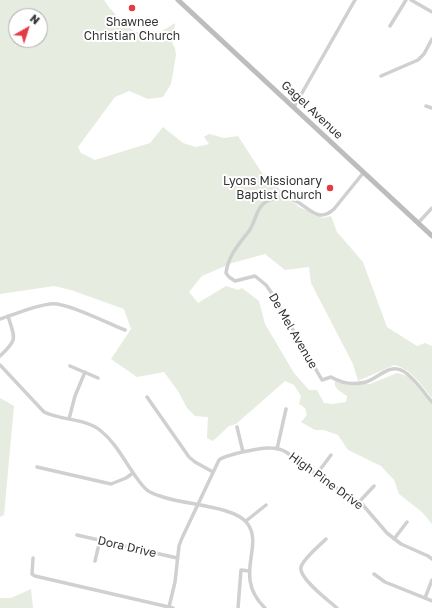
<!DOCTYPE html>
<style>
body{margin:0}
#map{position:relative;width:432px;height:608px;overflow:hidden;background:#fff;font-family:"Golos Text",sans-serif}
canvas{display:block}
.north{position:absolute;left:8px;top:8px;width:40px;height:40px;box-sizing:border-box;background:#fff;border:1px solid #adadad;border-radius:50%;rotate:39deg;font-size:11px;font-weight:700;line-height:16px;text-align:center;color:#333}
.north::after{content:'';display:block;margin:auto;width:14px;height:18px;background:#e63946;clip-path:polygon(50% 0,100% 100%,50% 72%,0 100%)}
</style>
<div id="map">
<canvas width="432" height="608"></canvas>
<div class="north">N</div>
</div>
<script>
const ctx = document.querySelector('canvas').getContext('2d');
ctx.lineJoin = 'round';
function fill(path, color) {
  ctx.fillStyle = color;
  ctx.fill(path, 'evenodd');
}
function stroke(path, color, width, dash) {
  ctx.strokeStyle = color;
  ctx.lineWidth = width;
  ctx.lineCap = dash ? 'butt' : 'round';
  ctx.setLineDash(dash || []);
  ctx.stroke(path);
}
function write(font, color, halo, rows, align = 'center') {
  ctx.font = font + ' "Golos Text",sans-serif';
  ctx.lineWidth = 4;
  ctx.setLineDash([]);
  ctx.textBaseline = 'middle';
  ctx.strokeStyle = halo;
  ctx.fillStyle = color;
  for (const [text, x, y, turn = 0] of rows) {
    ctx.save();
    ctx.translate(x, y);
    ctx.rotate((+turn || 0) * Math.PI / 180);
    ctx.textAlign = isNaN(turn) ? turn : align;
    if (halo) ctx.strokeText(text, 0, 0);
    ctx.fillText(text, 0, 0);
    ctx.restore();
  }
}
fill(new Path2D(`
 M 0,0 L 104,0 C 112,13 124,22 135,32 L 162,31 L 175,23 L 173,41 L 172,43 L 175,48 L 176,55 L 171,84 L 163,97 L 148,99 L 129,91 L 115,97 L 78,147 L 81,153 L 95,160 L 150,143 L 163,127 L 183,143 L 196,147 L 209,144 L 204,137 L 209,134 L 224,138 L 238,136 L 262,173 L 299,207 L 323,218 L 331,216 L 337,232 L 363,262 L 387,327 L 417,346 L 425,343 L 432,346 L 432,398 C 421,385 412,369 394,365 L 358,381 L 353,364 L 311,283 L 309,267 L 285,270 L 265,254 L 232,263 L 202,276 L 189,292 L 198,303 L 226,286 L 238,290 L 242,288 L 259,301 L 265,324 L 294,373 L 309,390 L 317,390 L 324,403 L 333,404 L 346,402 L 347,396 C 341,392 333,388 335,381 L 346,384 L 370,384 L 397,373 L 408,376 L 432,404 L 432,524 L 422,512 L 399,494 L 394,480 L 381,466 L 348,450 L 338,435 L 324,430 L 315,430 L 301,422 L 307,415 L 305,408 L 299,404 L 301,396 L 294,385 L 285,381 L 236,424 L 229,426 L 213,441 L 207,438 L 208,417 L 195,416 L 187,408 L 178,391 L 164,372 L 137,377 L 111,359 L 131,329 L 124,309 L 71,290 L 54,286 L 0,294 ZM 16,16 L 40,16 L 40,40 L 16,40 Z
 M 0,398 L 14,406 L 4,515 L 0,517 Z
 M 31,589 L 33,608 L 0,608 L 0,598 L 11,598 Z`), '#e6ecdf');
stroke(new Path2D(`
 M 411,0 L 432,12
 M 390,26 L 406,0
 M 381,76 L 418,60 L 424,54 L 432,39
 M 426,106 L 432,108
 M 294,107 L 355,0
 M 364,172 L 334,209 C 313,229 303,192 277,198 C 272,199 267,200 263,204 C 256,210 255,223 249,231 C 239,244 228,256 226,273 L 229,277 L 235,281 L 255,276 L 266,285 L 273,295 L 322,380 L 331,377 C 341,383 354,385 366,382 C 378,378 390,363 403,371 C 413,376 424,393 432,402
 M 418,223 L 432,208
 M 0,319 C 16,314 33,306 50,304 C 67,302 107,323 125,330
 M 0,356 C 18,339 15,339 8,316
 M 0,365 L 44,412 C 62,421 86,418 101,431 C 116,443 125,462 136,477 C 140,482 144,489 150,492 C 173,505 233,504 247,523 C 265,546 232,576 265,608
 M 70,366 L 98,378
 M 147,397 L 189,457 L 195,462 L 213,472
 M 69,419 L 75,396 L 85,372
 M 237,427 L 243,452
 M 277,449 L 286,409
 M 37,467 L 111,484 L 126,478 L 133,473
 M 316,475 L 331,455
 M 359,502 L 374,486
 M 246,521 L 266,505
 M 77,535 L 177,558
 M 326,539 C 320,545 303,559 301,567 C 298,578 329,601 337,608
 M 394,539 L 407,522
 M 33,558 L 32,574 L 35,576 L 173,608
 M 95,561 L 100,540
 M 374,574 L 385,582 L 432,601
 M 425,598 L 432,580
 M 169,607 L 175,582 L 179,546 L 182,538 L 219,460 C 225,455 261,447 271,448 C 276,448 281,449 286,452 L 324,480 L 362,504 L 387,533 L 401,544 L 428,556 L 432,559
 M 238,608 L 241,570 L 249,571`), '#d0d0d0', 3.5);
stroke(new Path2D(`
 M 178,0 L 432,236`), '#bdbdbd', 5);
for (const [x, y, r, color] of [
 [132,8,4,"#e63946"],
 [330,188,4,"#e63946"]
]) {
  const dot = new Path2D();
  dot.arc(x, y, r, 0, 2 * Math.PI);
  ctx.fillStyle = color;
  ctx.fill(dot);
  stroke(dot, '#fff', 1.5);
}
write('12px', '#333', '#fff', [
 ["Shawnee",132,22],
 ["Christian Church",132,36],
 ["Lyons Missionary",322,181,"right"],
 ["Baptist Church",322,195,"right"]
]);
write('12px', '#333', '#fff', [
 ["Gagel Avenue",312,110,43],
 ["De Mel Avenue",293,331,60],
 ["High Pine Drive",326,481,36],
 ["Dora Drive",127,547,13]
]);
</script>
